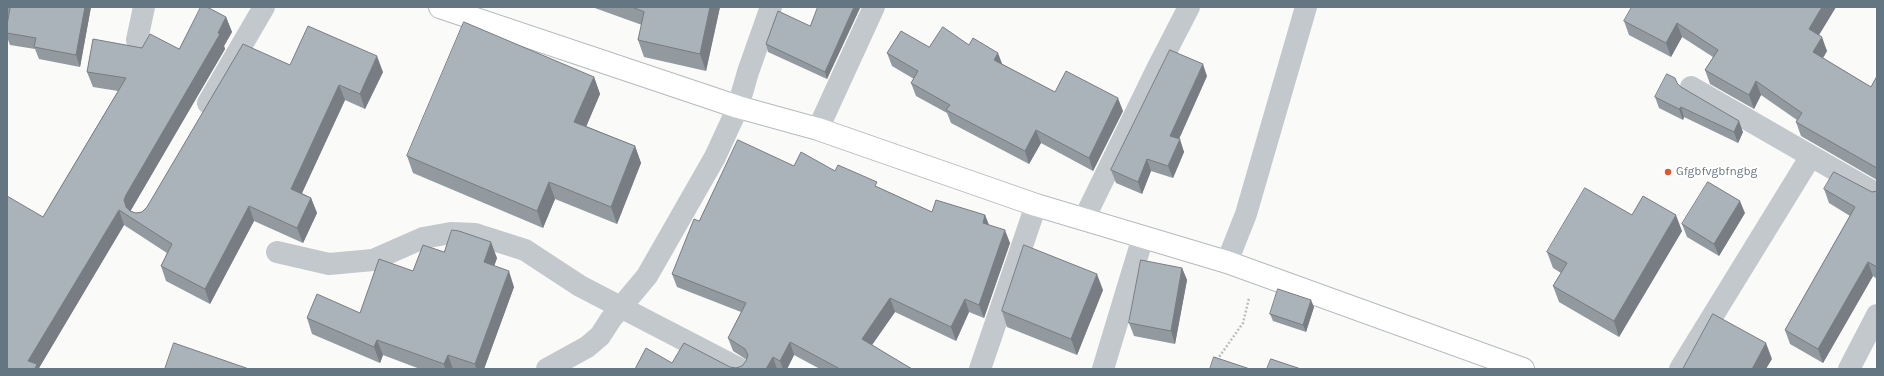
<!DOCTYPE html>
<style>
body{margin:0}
#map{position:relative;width:1884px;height:376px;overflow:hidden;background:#fafaf8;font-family:Karla,sans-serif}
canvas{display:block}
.frame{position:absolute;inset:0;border:8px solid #657683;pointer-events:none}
</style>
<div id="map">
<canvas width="1884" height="376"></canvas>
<div class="frame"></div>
</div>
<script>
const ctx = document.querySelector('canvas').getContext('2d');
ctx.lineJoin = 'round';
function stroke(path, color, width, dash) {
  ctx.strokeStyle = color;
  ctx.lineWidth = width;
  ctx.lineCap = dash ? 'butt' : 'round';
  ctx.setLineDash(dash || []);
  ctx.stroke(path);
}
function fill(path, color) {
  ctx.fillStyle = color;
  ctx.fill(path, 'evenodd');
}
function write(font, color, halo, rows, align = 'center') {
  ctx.font = font + ' Karla,sans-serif';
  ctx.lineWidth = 4;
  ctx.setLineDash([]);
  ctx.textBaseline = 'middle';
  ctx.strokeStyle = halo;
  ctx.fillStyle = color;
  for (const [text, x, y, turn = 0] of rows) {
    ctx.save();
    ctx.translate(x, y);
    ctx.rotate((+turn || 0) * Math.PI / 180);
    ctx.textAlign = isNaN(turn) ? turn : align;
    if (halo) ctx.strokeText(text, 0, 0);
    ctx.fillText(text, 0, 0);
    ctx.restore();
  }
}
const major = new Path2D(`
 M 440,7 L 738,107 L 818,129 L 1036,205 L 1227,262 L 1523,369`);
stroke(major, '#b5babe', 24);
stroke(new Path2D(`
 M 1217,360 L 1243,323 L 1249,298`), '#bbbfc2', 2.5, [2, 2]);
stroke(new Path2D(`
 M 137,40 L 144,7
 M 1691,87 L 1877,194
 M 208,103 L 264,7
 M 818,129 L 874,7
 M 1084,219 L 1157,69 L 1189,7
 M 277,252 L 329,264 L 373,260 L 423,238 L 451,233 L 475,234 L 525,250 L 580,286 L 740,369
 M 1227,262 L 1246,214 L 1306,7
 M 547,369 L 587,347 L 600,336 L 611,319 L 647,276 L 715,157 L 738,107 L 748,72 L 771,7
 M 980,369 L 1036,205
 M 1103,369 L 1143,237
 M 1680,369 L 1811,156
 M 1849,369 L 1877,315`), '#c3c8cc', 22);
stroke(major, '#fff', 22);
fill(new Path2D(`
 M 7,7 L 91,7 L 80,67 L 39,59 L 35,49 L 10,45 L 7,37 L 7,25 L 8,18 L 7,18 Z
 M 592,7 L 720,7 L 706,71 L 644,57 L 638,40 L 642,25 Z
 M 1836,7 L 1819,35 L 1827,51 L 1823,58 L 1871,87 L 1877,76 L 1877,180 L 1801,136 L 1796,122 L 1797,120 L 1761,95 L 1754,109 L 1710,84 L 1705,70 L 1713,57 L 1682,37 L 1671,57 L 1629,35 L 1624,21 Z
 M 860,8 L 827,79 L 768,52 L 766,44 L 810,26 Z
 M 226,17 L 232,32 L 224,46 L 225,49 L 131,210 L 131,212 L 136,213 L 142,212 L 290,65 L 383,72 L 365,109 L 345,100 L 302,193 L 311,198 L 317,213 L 303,243 L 254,221 L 210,304 L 166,281 L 161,266 L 167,253 L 124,225 L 39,368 L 39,369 L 7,369 L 43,217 L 118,91 L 93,87 L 87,72 L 142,48 L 179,49 Z
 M 969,45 L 1002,64 L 1055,92 L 1123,111 L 1093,171 L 1041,143 L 1029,164 L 951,123 L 947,113 L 916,96 L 911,83 L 914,79 L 892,66 L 887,53 L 929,47 Z
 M 1207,76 L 1179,139 L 1184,152 L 1173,178 L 1151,171 L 1142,194 L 1116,183 L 1111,170 Z
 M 594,77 L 600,94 L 586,126 L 635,146 L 641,163 L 617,224 L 555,199 L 543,228 L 413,173 L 407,156 Z
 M 1677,83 L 1681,87 L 1743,132 L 1738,143 L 1684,117 L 1683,120 L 1659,108 L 1655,97 Z
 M 794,166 L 835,171 L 878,187 L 932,212 L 985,215 L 989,225 L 1010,243 L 984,318 L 969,312 L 956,341 L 895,312 L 872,345 L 912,369 L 820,369 L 794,355 L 787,369 L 635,369 L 672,363 L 730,367 L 736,368 L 742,366 L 746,361 L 747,360 L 733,351 L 728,338 L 741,312 L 677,287 L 672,274 L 699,221 Z
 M 1824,189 L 1872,192 L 1877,191 L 1877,279 L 1873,276 L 1823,363 L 1790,344 L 1785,330 L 1850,216 L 1829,203 Z
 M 1745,213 L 1719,256 L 1687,237 L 1682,224 Z
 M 1632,215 L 1682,231 L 1619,337 L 1559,302 L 1553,286 L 1561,273 L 1553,268 L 1547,252 Z
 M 444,252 L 497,258 L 494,266 L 514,287 L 484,369 L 420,369 L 383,355 L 380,363 L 312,334 L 307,318 L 360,313 L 413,271 Z
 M 1182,268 L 1187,280 L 1175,344 L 1134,336 L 1129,323 Z
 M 1103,290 L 1077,355 L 1007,327 L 1002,311 Z
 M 1314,307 L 1306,332 L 1273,321 L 1270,314 Z`), '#929a9f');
fill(new Path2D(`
 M 85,7 L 91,7 L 80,67 L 76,55 Z
 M 710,7 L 720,7 L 706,71 L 700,54 Z
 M 854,7 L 860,7 L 860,8 L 827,79 L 825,72 Z
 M 1822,7 L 1836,7 L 1814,43 L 1809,29 Z
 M 226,17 L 232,32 L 224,46 L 225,49 L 131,210 L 130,216 L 126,207 L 124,200 L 126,195 L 218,33 Z
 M 1677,23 L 1682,37 L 1671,57 L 1666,43 Z
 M 1822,37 L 1827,51 L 1818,66 L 1813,52 Z
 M 998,53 L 1003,66 L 994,60 Z
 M 377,56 L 383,72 L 365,109 L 360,94 Z
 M 1203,64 L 1207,76 L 1175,148 L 1170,136 Z
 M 594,77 L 600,94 L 581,139 L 574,122 Z
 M 1756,81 L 1761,95 L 1754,109 L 1749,95 Z
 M 339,85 L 345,100 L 297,204 L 291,189 Z
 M 1118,98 L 1123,111 L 1093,171 L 1089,158 Z
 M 1681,107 L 1684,117 L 1683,120 L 1679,109 Z
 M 1739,121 L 1743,132 L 1738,143 L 1734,132 Z
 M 1036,130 L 1041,143 L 1029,164 L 1025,151 Z
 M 1180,139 L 1184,152 L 1173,178 L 1168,166 Z
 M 635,146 L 641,163 L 617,224 L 611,207 Z
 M 1147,159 L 1151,171 L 1142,194 L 1138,182 Z
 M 549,182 L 555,199 L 543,228 L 537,211 Z
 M 311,198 L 317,213 L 303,243 L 297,228 Z
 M 1740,201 L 1745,213 L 1719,256 L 1714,244 Z
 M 249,206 L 254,221 L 210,304 L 205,289 Z
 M 119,210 L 124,225 L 39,368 L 39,369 L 31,369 L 28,361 Z
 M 985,215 L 990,228 L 983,223 Z
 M 1676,215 L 1682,231 L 1619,337 L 1614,321 Z
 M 1005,230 L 1010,243 L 984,318 L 979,305 Z
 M 491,242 L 497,258 L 490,278 L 484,262 Z
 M 1868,262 L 1873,276 L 1823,363 L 1818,349 Z
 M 1182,268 L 1187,280 L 1175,344 L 1171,331 Z
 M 509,271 L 514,287 L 484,369 L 476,369 L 475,364 Z
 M 1097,274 L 1103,290 L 1077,355 L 1071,339 Z
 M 890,298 L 895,312 L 867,352 L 862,339 Z
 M 965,299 L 969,312 L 956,341 L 951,327 Z
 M 1311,300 L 1314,307 L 1306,332 L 1303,325 Z
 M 377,340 L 383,355 L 380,363 L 374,347 Z
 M 790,342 L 794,355 L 787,369 L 783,369 L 780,361 Z
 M 1766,343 L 1772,359 L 1766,369 L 1752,369 Z
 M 448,355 L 453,369 L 445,369 L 444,364 Z
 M 773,357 L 777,369 L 766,369 Z`), '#777d82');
const building = new Path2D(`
 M 8,7 L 85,7 L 76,55 L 34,47 L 36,38 L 7,33 L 7,25 L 10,8 Z
 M 201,7 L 207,7 L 226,17 L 218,33 L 220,34 L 126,195 L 124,200 L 126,207 L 130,211 L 136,213 L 142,212 L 147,207 L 243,44 L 290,65 L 308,26 L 377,56 L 360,94 L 339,85 L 291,189 L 311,198 L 297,228 L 249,206 L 205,289 L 161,266 L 172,244 L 119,210 L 28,361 L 37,364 L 35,369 L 7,369 L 7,196 L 43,217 L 126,78 L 87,72 L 93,39 L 142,48 L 150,34 L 179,49 Z
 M 632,7 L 710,7 L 700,54 L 638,40 L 644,12 Z
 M 818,7 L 854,7 L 825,72 L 766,44 L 778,11 L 810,26 Z
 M 1632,7 L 1822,7 L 1809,29 L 1822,37 L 1813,52 L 1871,87 L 1877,76 L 1877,168 L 1796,122 L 1802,113 L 1756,81 L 1749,95 L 1705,70 L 1718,50 L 1677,23 L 1666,43 L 1624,21 Z
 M 464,22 L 594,77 L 574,122 L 635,146 L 611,207 L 549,182 L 537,211 L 407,156 Z
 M 943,27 L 969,45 L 973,38 L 998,53 L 994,60 L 1055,92 L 1066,71 L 1118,98 L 1089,158 L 1036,130 L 1025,151 L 946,110 L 950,105 L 911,83 L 918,71 L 887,53 L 901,31 L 929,47 Z
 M 1170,50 L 1203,64 L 1170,136 L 1180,139 L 1168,166 L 1147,159 L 1138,182 L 1111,170 Z
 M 1667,74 L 1675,78 L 1677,83 L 1681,87 L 1739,121 L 1734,132 L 1681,107 L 1679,109 L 1655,97 Z
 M 738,140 L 794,166 L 801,152 L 835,171 L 838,165 L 877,182 L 875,186 L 932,212 L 936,200 L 985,215 L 983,223 L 1005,230 L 979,305 L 965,299 L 951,327 L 890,298 L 862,339 L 912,369 L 840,369 L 790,342 L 780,361 L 773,357 L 766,369 L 635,369 L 646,348 L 672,363 L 684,343 L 730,367 L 736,368 L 742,366 L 746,361 L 748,355 L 745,349 L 728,338 L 746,303 L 672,274 L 694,219 L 699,221 Z
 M 1834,172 L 1872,192 L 1877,191 L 1877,267 L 1868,262 L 1818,349 L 1785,330 L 1855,207 L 1824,189 Z
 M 1708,182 L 1740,201 L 1714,244 L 1682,224 Z
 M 1585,188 L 1632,215 L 1643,196 L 1676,215 L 1614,321 L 1553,286 L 1567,263 L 1547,252 Z
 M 452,230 L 459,231 L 491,242 L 484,262 L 509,271 L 475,364 L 448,355 L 444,364 L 377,340 L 374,347 L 307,318 L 317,294 L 360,313 L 379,259 L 413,271 L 423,245 L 444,252 Z
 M 1024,245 L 1097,274 L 1071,339 L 1002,311 Z
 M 1141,260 L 1182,268 L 1171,331 L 1129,323 Z
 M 1278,289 L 1311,300 L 1303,325 L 1270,314 Z
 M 1713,314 L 1766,343 L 1752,369 L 1683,369 Z
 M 174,343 L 249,369 L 165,369 Z
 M 1214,357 L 1250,369 L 1210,369 Z
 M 1271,359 L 1301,369 L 1267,369 Z`);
fill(building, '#aab3b9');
stroke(building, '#777d82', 1);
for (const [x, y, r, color] of [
 [1668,172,4,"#e4572e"]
]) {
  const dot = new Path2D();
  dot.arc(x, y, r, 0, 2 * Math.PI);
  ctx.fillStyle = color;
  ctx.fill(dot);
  stroke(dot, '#fff', 1.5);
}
write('12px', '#657683', '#fff', [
 ["Gfgbfvgbfngbg",1676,172]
], 'left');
</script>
